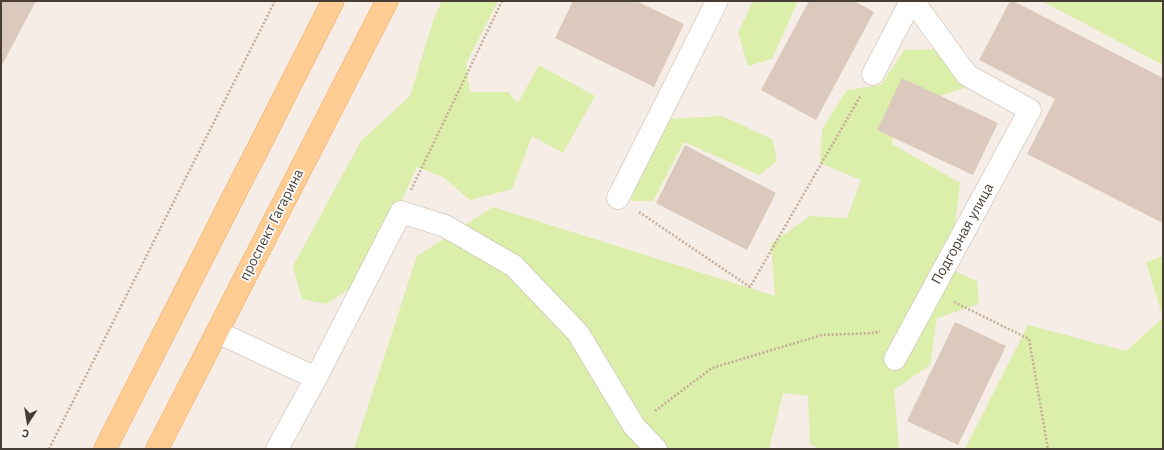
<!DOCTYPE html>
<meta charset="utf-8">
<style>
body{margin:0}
#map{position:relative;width:1164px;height:450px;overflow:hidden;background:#f5ede6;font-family:"IBM Plex Sans",sans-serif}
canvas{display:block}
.frame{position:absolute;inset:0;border:2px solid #483d34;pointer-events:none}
.north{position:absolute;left:8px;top:402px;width:40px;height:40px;-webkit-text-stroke:3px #fff;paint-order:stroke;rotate:192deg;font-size:11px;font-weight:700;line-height:16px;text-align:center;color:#483d34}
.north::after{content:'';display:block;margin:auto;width:14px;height:18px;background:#483d34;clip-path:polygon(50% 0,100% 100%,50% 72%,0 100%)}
</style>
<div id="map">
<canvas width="1164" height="450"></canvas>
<div class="frame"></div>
<div class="north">С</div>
</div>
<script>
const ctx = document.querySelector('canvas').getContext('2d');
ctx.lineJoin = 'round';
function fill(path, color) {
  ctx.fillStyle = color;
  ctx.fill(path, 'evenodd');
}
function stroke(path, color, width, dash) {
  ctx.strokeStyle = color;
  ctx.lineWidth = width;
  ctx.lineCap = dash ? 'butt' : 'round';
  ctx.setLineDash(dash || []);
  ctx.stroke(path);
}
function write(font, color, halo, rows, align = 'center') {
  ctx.font = font + ' "IBM Plex Sans",sans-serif';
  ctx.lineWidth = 3.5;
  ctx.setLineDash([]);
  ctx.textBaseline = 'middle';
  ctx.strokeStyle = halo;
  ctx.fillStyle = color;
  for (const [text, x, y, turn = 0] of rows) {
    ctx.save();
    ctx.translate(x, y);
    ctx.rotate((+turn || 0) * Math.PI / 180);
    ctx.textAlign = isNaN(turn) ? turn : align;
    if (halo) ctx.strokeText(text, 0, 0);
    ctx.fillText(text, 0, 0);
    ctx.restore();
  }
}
fill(new Path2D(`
 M 442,1 L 498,1 L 466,64 L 470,92 L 508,92 L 518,103 L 539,65 L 595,96 L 563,153 L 532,136 L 512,189 L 470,200 L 443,177 L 417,167 L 366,277 L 327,304 L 302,299 L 293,266 L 361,141 L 410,96 L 434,18 Z
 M 753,1 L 798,1 L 772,59 L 748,66 L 738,33 Z
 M 1042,1 L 1163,1 L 1163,65 Z
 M 938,49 L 971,64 L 964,88 L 897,110 L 892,144 L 960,183 L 954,234 L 938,264 L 977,281 L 979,304 L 937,318 L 930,365 L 894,390 L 899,448 L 901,449 L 820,449 L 810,444 L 808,396 L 783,393 L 769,449 L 354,449 L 417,256 L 493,207 L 775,296 L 771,244 L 810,216 L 847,218 L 861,180 L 820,163 L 822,129 L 847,90 L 881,85 L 904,50 Z
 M 722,116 L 772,139 L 777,161 L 759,175 L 684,142 L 653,201 L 632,201 L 626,182 L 667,119 Z
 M 1163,256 L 1163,449 L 965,449 L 1028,325 L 1126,351 L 1163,318 L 1146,262 Z`), '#dbeeaa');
fill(new Path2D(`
 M 1,1 L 36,1 L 1,67 Z
 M 573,1 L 636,1 L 684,24 L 654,87 L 555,38 Z
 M 809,1 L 854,1 L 874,12 L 816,120 L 761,90 Z
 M 1010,1 L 1013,1 L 1163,78 L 1163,223 L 1027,154 L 1055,99 L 979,60 Z
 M 902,78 L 998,123 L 973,175 L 877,130 Z
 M 685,145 L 776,193 L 747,250 L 656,203 Z
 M 955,322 L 1006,346 L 958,445 L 907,421 Z`), '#dbc9bd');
const minor = new Path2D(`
 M 873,74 L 911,1
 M 618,198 L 717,1
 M 217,332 L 316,378
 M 895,359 L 1030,110 L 967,75 L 913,1
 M 277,449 L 316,378 L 401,212 L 445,226 L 514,266 L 578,333 L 634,426 L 656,449`);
const major = new Path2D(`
 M 105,449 L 333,1
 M 157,449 L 387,1`);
stroke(minor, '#c4b6aa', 23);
stroke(major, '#f1a757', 23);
stroke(new Path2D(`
 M 411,190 L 502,1
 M 639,212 L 750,287 L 861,95
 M 954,302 L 1029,339 L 1048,449
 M 655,411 L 712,368 L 822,335 L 875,333 L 880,331
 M 49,449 L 275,1`), '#c5ac97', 2.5, [2, 2]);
stroke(minor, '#fff', 22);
stroke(major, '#ffcd94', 22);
write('14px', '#483d34', '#fff', [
 ["проспект Гагарина",272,225,-63],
 ["Подгорная улица",963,234,-61]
]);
</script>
